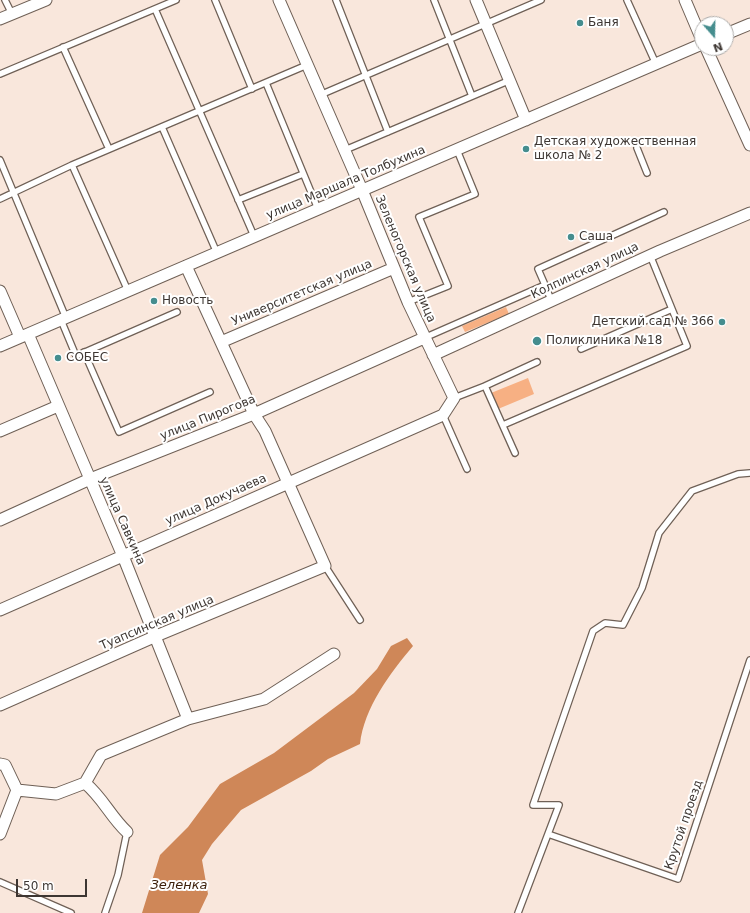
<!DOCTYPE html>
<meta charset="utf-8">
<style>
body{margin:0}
#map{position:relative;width:750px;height:913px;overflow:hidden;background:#f9e7dc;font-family:"DejaVu Sans",sans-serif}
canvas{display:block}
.north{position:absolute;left:694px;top:16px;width:40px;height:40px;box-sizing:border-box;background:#fff;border:1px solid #b1afad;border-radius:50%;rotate:160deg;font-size:11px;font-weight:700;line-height:16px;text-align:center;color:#3d3632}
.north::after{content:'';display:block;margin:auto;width:14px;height:18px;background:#458d8e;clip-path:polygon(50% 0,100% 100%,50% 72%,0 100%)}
.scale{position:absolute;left:16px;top:879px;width:71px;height:18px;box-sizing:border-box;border:2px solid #3d3632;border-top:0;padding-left:5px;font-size:12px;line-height:14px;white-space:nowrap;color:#3d3632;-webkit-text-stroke:3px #fff;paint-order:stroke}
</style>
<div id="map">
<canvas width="750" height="913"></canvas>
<div class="north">N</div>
<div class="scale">50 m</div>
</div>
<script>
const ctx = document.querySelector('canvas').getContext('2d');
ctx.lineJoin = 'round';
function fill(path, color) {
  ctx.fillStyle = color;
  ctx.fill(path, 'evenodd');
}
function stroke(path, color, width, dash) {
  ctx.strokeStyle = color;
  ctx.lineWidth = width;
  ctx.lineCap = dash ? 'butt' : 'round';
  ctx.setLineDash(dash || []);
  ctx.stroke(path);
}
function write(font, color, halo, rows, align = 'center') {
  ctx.font = font + ' "DejaVu Sans",sans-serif';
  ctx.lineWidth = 4;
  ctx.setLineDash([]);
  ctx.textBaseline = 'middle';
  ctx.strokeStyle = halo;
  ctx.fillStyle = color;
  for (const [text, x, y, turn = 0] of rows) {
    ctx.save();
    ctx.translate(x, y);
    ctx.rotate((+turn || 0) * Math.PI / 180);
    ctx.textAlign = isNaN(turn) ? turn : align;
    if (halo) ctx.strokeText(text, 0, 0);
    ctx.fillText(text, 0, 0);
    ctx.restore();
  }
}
fill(new Path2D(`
 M 506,307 L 509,314 L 465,332 L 462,326 Z
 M 528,378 L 534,394 L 498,409 L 491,393 Z`), '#f7b083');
fill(new Path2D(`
 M 407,638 L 413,646 C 390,673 364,708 360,744 L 328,759 L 311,771 L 241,810 L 212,844 L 202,860 L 208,894 L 199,913 L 142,913 L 160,855 L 188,827 L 220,784 L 274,753 L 354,693 L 377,669 L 391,646 Z`), '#cf8758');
const lane = new Path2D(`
 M 5,0 L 12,14
 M 215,0 L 252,89
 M 336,0 L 388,132
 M 434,0 L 472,96
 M 627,0 L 656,64
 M 155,9 L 254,236
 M 63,47 L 109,149
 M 0,74 L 176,0
 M 266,83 L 318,209
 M 320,95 L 541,0
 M 162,127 L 217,253
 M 637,148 L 647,173
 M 345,150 L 508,81
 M 0,160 L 66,318
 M 72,165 L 128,291
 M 0,199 L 72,165 L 307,65
 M 238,200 L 303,174
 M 545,285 L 538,269 L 664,212
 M 408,302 L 448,286 L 419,217 L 475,194 L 457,150
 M 61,320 L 76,356 L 177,312
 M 424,338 L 545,285 L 551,300
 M 581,349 L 672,309
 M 84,352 L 119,432 L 210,392
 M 485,386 L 537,362
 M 454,398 L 485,386 L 515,453
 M 443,415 L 467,469
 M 503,425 L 687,346 L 650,255
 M 325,566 L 360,620
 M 548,834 L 559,805 L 533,805 L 593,631 L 605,623 L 623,625 L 642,588 L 659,533 L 692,491 L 738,474 L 750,473
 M 0,882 L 71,913
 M 105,913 L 118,875 L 127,832
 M 518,913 L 548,834 L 678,879 L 750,660`);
const street = new Path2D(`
 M 476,0 L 526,120
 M 685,0 L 702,40
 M 0,19 L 46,0
 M 726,34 L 750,24
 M 706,48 L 750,145
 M 0,291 L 20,337
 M 28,334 L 123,556 L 188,719
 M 221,342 L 394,268
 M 0,346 L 702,44
 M 433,355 L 660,251 L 750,213
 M 0,431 L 58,406
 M 0,520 L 90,479 L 254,414 L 424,338
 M 0,610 L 443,415 L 454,398 L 408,302 L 362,190 L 279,0
 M 0,705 L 156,636 L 325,566 L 265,431 L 254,414 L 186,266
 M 0,764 L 5,765 L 17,790 L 56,794 L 85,783 C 103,798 110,816 127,832
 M 85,783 L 101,755 L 188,719 L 264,699 L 334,654
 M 0,834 L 17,790`);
stroke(lane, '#6f6056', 8);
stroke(street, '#6f6056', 13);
stroke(lane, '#fff', 5.5);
stroke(street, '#fff', 11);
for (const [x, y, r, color] of [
 [580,23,4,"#458d8e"],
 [526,149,4,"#458d8e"],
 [571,237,4,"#458d8e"],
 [154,301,4,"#458d8e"],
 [722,322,4,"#458d8e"],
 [537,341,5,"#458d8e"],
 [58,358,4,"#458d8e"]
]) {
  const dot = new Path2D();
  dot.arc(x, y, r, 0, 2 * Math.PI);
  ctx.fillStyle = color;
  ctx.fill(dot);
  stroke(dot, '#fff', 1.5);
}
write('12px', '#3d3632', '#fff', [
 ["Баня",588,23],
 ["Детская художественная",534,142],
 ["школа № 2",534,156],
 ["Саша",579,237],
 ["Новость",162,301],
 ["Детский сад № 366",714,322,"right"],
 ["Поликлиника №18",546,341],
 ["СОБЕС",66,358]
], 'left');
write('12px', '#3d3632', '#fff', [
 ["улица Маршала Толбухина",346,183,-23],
 ["Зеленогорская улица",405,259,67],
 ["Колпинская улица",585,271,-25],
 ["Университетская улица",302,293,-23],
 ["улица Пирогова",208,418,-22],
 ["улица Докучаева",216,500,-24],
 ["улица Савкина",122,521,66],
 ["Туапсинская улица",157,623,-23],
 ["Крутой проезд",684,825,-71]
]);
write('italic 13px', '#3e210c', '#fff', [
 ["Зеленка",179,886]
]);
</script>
